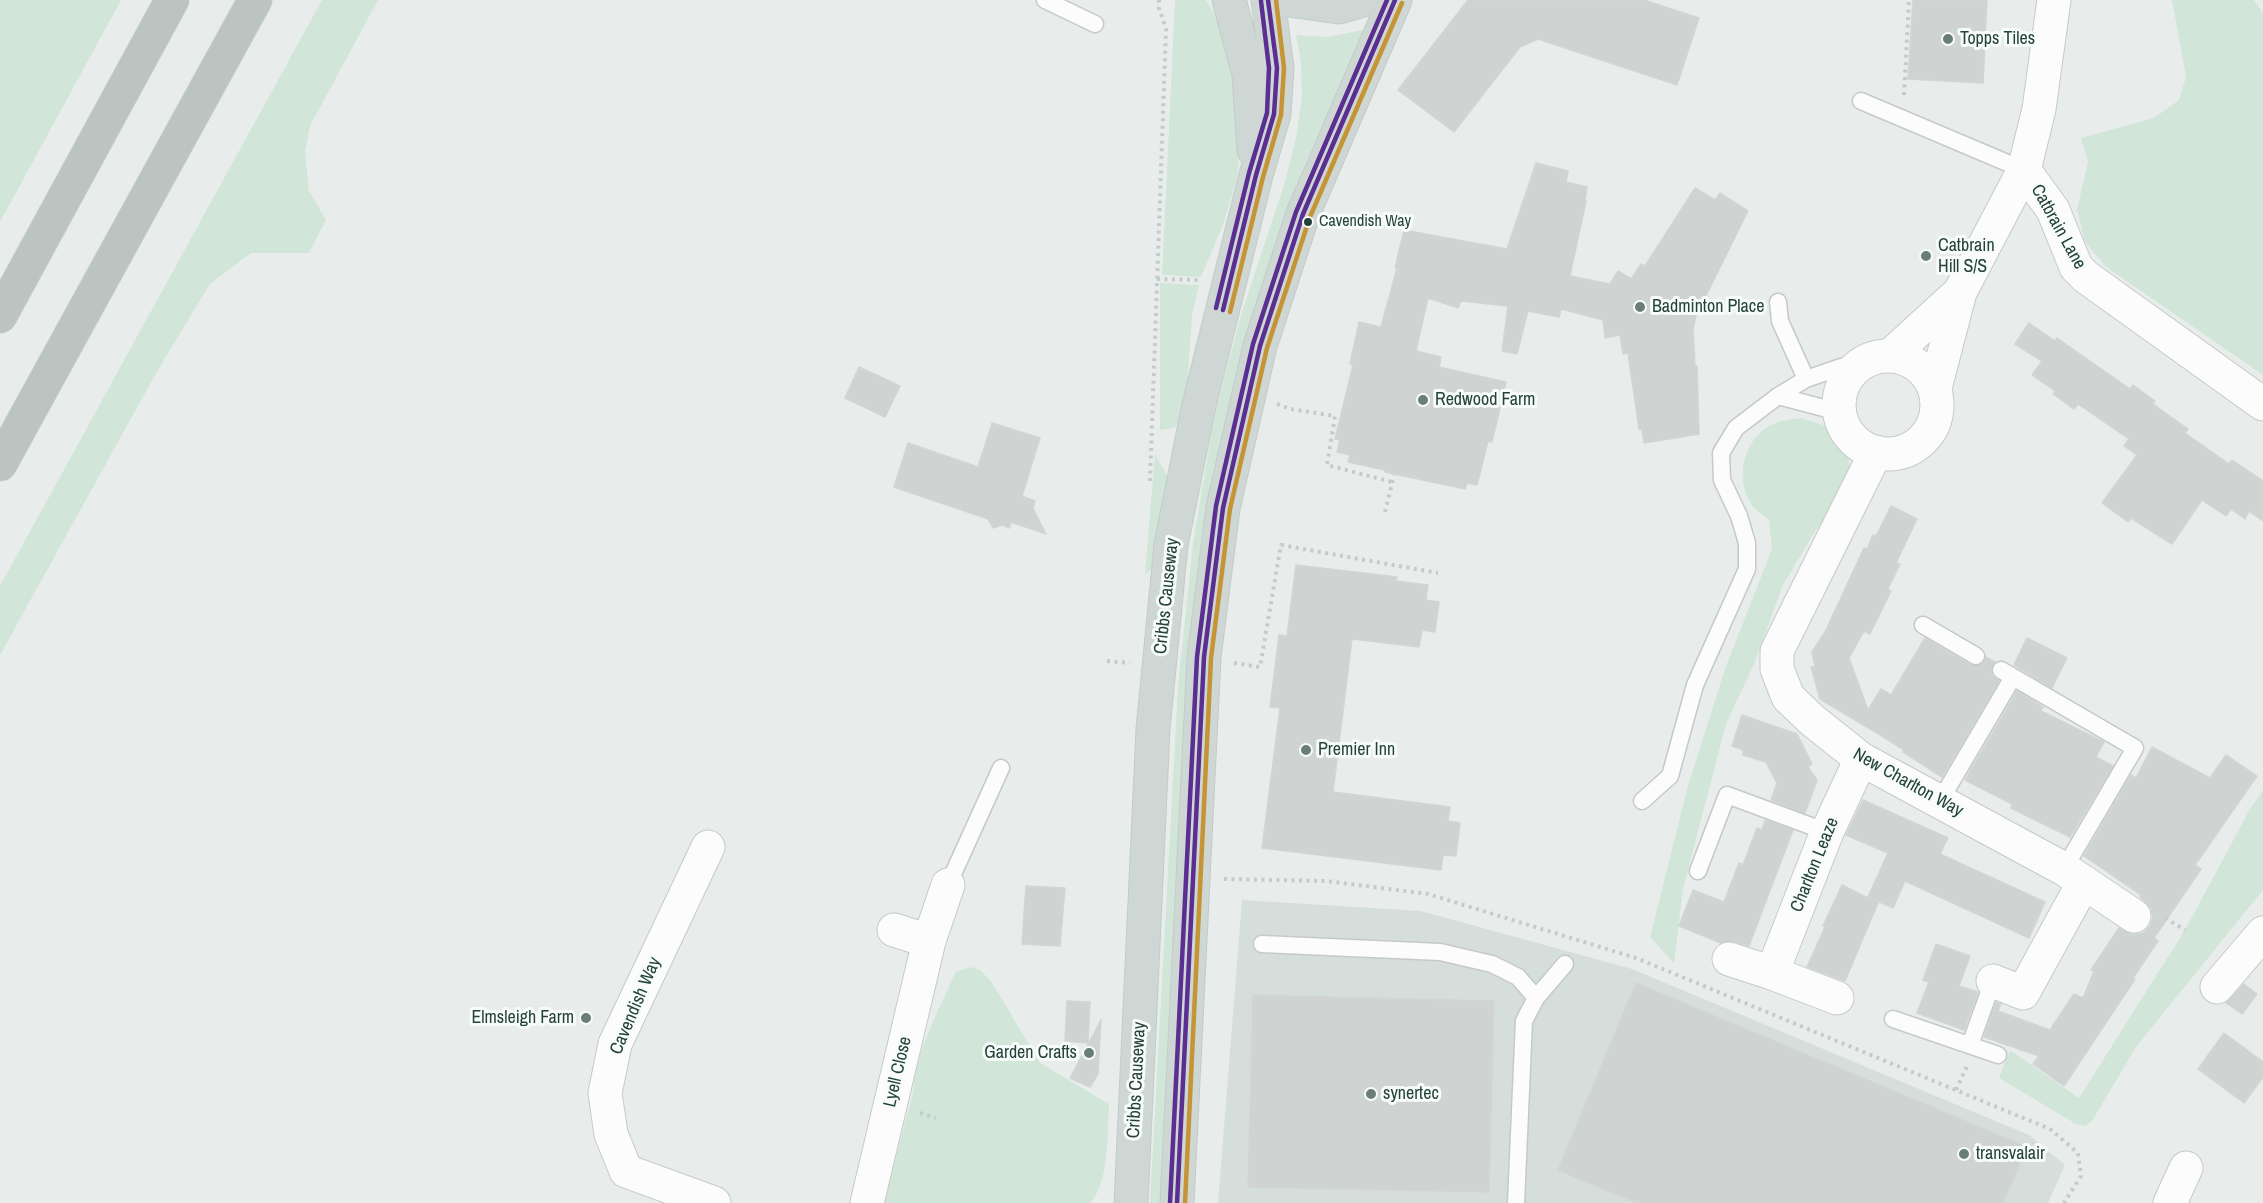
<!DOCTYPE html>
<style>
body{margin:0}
canvas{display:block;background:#e8edeb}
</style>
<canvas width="2263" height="1203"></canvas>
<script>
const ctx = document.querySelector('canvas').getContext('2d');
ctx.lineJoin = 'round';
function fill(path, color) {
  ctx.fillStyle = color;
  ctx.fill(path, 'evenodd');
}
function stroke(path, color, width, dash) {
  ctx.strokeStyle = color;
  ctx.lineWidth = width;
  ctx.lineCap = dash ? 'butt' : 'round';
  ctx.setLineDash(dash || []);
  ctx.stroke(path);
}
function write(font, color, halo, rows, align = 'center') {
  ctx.font = font + ' "Archivo Narrow",sans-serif';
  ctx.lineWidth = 6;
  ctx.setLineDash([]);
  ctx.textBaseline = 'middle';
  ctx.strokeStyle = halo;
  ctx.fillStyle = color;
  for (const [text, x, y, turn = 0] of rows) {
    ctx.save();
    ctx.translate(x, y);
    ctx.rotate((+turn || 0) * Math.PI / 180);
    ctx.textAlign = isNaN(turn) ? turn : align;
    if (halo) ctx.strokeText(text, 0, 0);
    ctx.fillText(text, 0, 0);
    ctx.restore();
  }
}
fill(new Path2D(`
 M 1242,900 L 1421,911 L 1632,969 L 2029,1135 L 2065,1165 L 2048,1203 L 1218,1203 Z`), '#d6dedb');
fill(new Path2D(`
 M 0,0 L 121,0 L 0,222 Z
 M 322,0 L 378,0 L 310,126 L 305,152 L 309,191 L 326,220 L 309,253 L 251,253 L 210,284 L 159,368 L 0,655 L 0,586 Z
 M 1175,0 L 1206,0 L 1223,28 L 1244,115 L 1237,178 L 1223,225 L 1201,277 L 1162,275 Z
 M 2172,0 L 2254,0 L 2263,13 L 2263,375 L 2106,267 L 2085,242 L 2077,209 L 2088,162 L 2081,138 L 2154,118 L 2179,100 L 2186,77 Z
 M 1367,29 L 1305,163 L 1266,276 L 1247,349 L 1165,1203 L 1150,1203 L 1178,687 L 1193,543 L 1214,418 L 1241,315 L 1285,182 L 1296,138 L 1302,97 L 1301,62 L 1296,35 L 1328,37 Z
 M 1160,283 L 1199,285 L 1192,315 L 1185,419 L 1174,428 L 1160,430 Z
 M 1801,418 L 1823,425 L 1843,444 L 1848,455 L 1850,469 L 1825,520 L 1816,530 L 1783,585 L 1754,664 L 1726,724 L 1683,889 L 1674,963 L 1650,937 L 1687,789 L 1726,666 L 1772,549 L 1769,520 C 1763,515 1755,510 1751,504 C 1733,476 1745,433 1778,422 C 1785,420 1793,419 1801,418 Z
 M 1155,454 L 1170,481 L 1158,562 L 1145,575 Z
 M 2263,791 L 2263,890 L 2136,1047 L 2092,1121 L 2085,1126 L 2076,1124 L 1999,1078 L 2010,1050 L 2079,1098 L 2185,930 L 2250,809 Z
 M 971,967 L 980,970 L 991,981 L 1040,1063 L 1109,1104 C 1107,1133 1110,1182 1090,1203 L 884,1203 L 913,1092 C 915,1054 940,1006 956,972 Z`), '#d1e6d8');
const building = new Path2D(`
 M 1468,0 L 1644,0 L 1699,18 L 1677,85 L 1538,39 L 1520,47 L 1454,132 L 1398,90 Z
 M 1913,0 L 1987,0 L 1983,83 L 1908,79 Z
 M 1536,163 L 1568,171 L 1566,182 L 1587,187 L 1585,201 L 1586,201 L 1570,276 L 1610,284 L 1618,271 L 1631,279 L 1641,264 L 1645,266 L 1695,188 L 1715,200 L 1720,193 L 1748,211 L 1696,316 L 1693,329 L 1695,366 L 1697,366 L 1699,434 L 1644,443 L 1642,429 L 1639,429 L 1628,353 L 1623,354 L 1620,335 L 1605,338 L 1603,320 L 1561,309 L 1559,317 L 1528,311 L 1517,354 L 1502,351 L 1508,306 L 1461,301 L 1458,308 L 1428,298 L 1416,351 L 1441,357 L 1439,367 L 1506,382 L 1492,442 L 1488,441 L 1477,485 L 1467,483 L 1465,489 L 1385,472 L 1385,470 L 1348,462 L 1350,455 L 1337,452 L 1340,440 L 1335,439 L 1353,365 L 1350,364 L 1359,322 L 1381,327 L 1397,268 L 1395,268 L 1404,230 L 1507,249 Z
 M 2029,323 L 2055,341 L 2057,338 L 2130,389 L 2133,385 L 2155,401 L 2153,404 L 2188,429 L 2185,433 L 2229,464 L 2232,460 L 2263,481 L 2263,521 L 2249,511 L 2245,519 L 2231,509 L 2226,516 L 2202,500 L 2172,544 L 2131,518 L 2128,522 L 2102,503 L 2137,455 L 2124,446 L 2129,439 L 2078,404 L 2074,409 L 2053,394 L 2055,391 L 2032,375 L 2042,361 L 2015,344 Z
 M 859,367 L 900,386 L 885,417 L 845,398 Z
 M 992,423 L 1040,438 L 1022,496 L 1035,501 L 1033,508 L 1046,534 L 1011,522 L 1009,528 L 1002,525 L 993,528 L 988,519 L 894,487 L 908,443 L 978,467 Z
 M 1891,506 L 1917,519 L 1896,563 L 1900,564 L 1888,589 L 1891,591 L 1870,634 L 1864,631 L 1849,658 L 1868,710 L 1881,689 L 1891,695 L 1925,638 L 1971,665 L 1981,665 L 1986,657 L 1995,662 L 1991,671 L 1992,676 L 1999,681 L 1942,777 L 1903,752 L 1904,750 L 1882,736 L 1820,699 L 1811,667 L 1815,666 L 1812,652 L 1825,632 L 1864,548 L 1867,549 L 1873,535 L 1876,536 Z
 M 1296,565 L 1397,577 L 1396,581 L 1428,585 L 1426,600 L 1439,602 L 1435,632 L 1422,630 L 1419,647 L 1352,639 L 1333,792 L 1450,807 L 1448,821 L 1460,823 L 1456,856 L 1443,855 L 1441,870 L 1262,848 L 1280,708 L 1270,707 L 1279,635 L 1287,636 Z
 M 2027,638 L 2067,658 L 2052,688 L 2014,665 Z
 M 2017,691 L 2043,707 L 2041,711 L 2104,742 L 2096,757 L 2113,766 L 2070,837 L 2011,808 L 2012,804 L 1965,780 Z
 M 1742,715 L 1797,734 L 1812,764 L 1808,767 L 1817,780 L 1805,813 L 1771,800 L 1777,783 L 1766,762 L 1743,755 L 1743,750 L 1732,746 Z
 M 2152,747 L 2210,778 L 2226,755 L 2257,776 L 2195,865 L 2201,869 L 2154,938 L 2158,941 L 2133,978 L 2135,979 L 2064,1086 L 2033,1064 L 2039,1056 L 1984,1037 L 1996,1003 L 2001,1004 L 1998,1011 L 2050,1030 L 2074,994 L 2083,998 L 2094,971 L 2091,970 L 2119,928 L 2133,935 L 2143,933 L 2150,926 L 2153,918 L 2151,908 L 2140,897 L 2141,895 L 2084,856 L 2131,775 L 2136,778 Z
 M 1863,800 L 1948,838 L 1940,854 L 2045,902 L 2029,938 L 1905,881 L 1893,908 L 1868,897 L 1888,853 L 1846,835 Z
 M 1765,820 L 1793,830 L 1749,946 L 1734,941 L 1721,943 L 1679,926 L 1693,890 L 1724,902 L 1739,863 L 1743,865 L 1757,828 L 1762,830 Z
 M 1842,885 L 1878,903 L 1845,981 L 1807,967 L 1825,927 L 1823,926 Z
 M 1026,886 L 1065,888 L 1060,946 L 1022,944 Z
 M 1936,944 L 1970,956 L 1959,986 L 1978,992 L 1964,1030 L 1917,1013 L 1929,982 L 1923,980 Z
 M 1636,983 L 2027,1147 L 2003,1203 L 1637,1203 L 1558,1170 Z
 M 2244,984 L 2257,994 L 2242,1014 L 2226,1003 Z
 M 1253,995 L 1494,1001 L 1489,1192 L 1248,1187 Z
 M 1067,1001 L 1090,1002 L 1088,1043 L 1065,1041 Z
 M 1101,1020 L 1098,1074 L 1090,1087 L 1070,1078 Z
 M 2224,1033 L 2263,1062 L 2263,1077 L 2244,1103 L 2198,1069 Z`);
fill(building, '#cfd4d2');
stroke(building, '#d1d6d4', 1.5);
const service = new Path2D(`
 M 1045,0 L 1095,24
 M 1861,101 L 2024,170
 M 1778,302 L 1780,321 L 1806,379
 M 1778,396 L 1839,412
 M 1923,625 L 1976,656
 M 2001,670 L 2135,748 L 2064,869
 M 1642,801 L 1670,776 L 1695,685 L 1747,569 L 1747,543 L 1739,516 L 1722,480 L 1721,453 L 1736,428 L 1778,396 L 1806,379 L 1841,367 L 1859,365
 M 1940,801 L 2013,677
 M 1698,871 L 1727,795 L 1827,832
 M 948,885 L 1001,768
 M 1262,944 L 1440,952 L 1492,964 L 1518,977 L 1536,998
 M 1893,1019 L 1998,1055
 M 1970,1045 L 1993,981
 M 1516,1203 L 1524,1021 L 1536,998 L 1565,964`);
const minor = new Path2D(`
 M 2024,170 L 2053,210 L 2076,267 L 2086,277 L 2263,404
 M 1891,355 L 1960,292
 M1839 405a49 49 0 1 1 98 0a49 49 0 1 1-98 0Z
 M 1935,388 L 1960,292 L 2024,170 L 2039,109 L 2054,0
 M 1876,452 L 1777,651 L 1777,669 L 1788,697 L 1812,720 L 1861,759 L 2064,869 L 2134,916
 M 708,847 L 615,1044 L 605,1093 L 611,1134 L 626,1171 L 714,1203
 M 894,930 L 929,941
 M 1729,959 L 1772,973 L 1837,998
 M 1772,973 L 1827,832 L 1861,759
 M 1993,981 L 2023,993 L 2084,882
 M 2217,987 L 2263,933
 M 867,1203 L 929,941 L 948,885
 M 2170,1203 L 2186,1168`);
const primary = new Path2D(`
 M 1229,0 L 1249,74 L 1254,150
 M 1289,0 L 1339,7 L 1363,0
 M 1131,1203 L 1153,729 L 1171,545 L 1199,405 L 1256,175 L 1274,114 L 1277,68 L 1268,0
 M 1177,1203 L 1204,657 L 1223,508 L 1260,346 L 1303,214 L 1395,0`);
const motorway = new Path2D(`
 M 0,316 L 172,0
 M 0,464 L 255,0`);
stroke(service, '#c5cac8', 19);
stroke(minor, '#c5cac8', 35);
stroke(primary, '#c3ccc9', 35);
stroke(motorway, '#c3ccc9', 35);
stroke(new Path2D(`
 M 1904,95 L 1909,0
 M 1157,279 L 1198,280
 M 1277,404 L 1291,409 L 1335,416 L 1327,465 L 1392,482
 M 1150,481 L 1166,29 L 1159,8 L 1159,0
 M 1385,512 L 1394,475
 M 1107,661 L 1130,663
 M 1234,663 L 1260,667 L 1281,545 L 1438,573
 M 1224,879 L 1326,881 L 1428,894 L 1636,958 L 2050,1129 L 2078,1153 L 2081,1176 L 2064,1203
 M 2165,918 L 2185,930
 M 1956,1090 L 1967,1066
 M 920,1113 L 936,1118`), '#c3ccca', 4, [3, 4.5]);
stroke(service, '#fcfcfc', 16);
stroke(minor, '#fcfcfc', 33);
stroke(primary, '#cfd7d5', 33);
stroke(motorway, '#bcc4c2', 33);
stroke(new Path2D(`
 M 1223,310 L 1256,175 L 1274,114 L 1277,68 L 1268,0
 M 1177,1203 L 1204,657 L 1223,508 L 1260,346 L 1303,214 L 1395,0`), '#5b2e91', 4.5);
stroke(new Path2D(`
 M 1230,312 L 1263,177 L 1281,115 L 1284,68 L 1276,0
 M 1185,1203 L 1211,658 L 1230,509 L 1267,348 L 1310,217 L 1402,3`), '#c59435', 4.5);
stroke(new Path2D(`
 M 1216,308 L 1249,173 L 1267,113 L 1269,68 L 1261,1
 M 1170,1203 L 1197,657 L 1216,506 L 1253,344 L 1296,212 L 1387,0`), '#5b2e91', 4.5);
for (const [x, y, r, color] of [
 [1948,39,6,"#697e78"],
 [1308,222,5,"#24423a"],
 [1926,256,6,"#697e78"],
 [1640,307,6,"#697e78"],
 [1423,400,6,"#697e78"],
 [1306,750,6,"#697e78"],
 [586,1018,6,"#697e78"],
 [1089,1053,6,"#697e78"],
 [1371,1094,6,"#697e78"],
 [1964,1154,6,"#697e78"]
]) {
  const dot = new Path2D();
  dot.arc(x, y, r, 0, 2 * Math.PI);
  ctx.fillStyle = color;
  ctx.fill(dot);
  stroke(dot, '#f7fbf9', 2);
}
write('16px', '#24423a', '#f7fbf9', [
 ["Cavendish Way",1319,222]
], 'left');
write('18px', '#24423a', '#f7fbf9', [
 ["Topps Tiles",1960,39],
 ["Catbrain",1938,246],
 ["Hill S/S",1938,267],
 ["Badminton Place",1652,307],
 ["Redwood Farm",1435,400],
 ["Premier Inn",1318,750],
 ["Elmsleigh Farm",574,1018,"right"],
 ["Garden Crafts",1077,1053,"right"],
 ["synertec",1383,1094],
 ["transvalair",1976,1154]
], 'left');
write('18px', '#24423a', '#f7fbf9', [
 ["Catbrain Lane",2058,227,61],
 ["Cribbs Causeway",1167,596,-84],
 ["New Charlton Way",1908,783,29],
 ["Charlton Leaze",1815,865,-68],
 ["Cavendish Way",636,1006,-67],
 ["Lyell Close",898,1072,-77],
 ["Cribbs Causeway",1137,1080,-87]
]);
</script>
